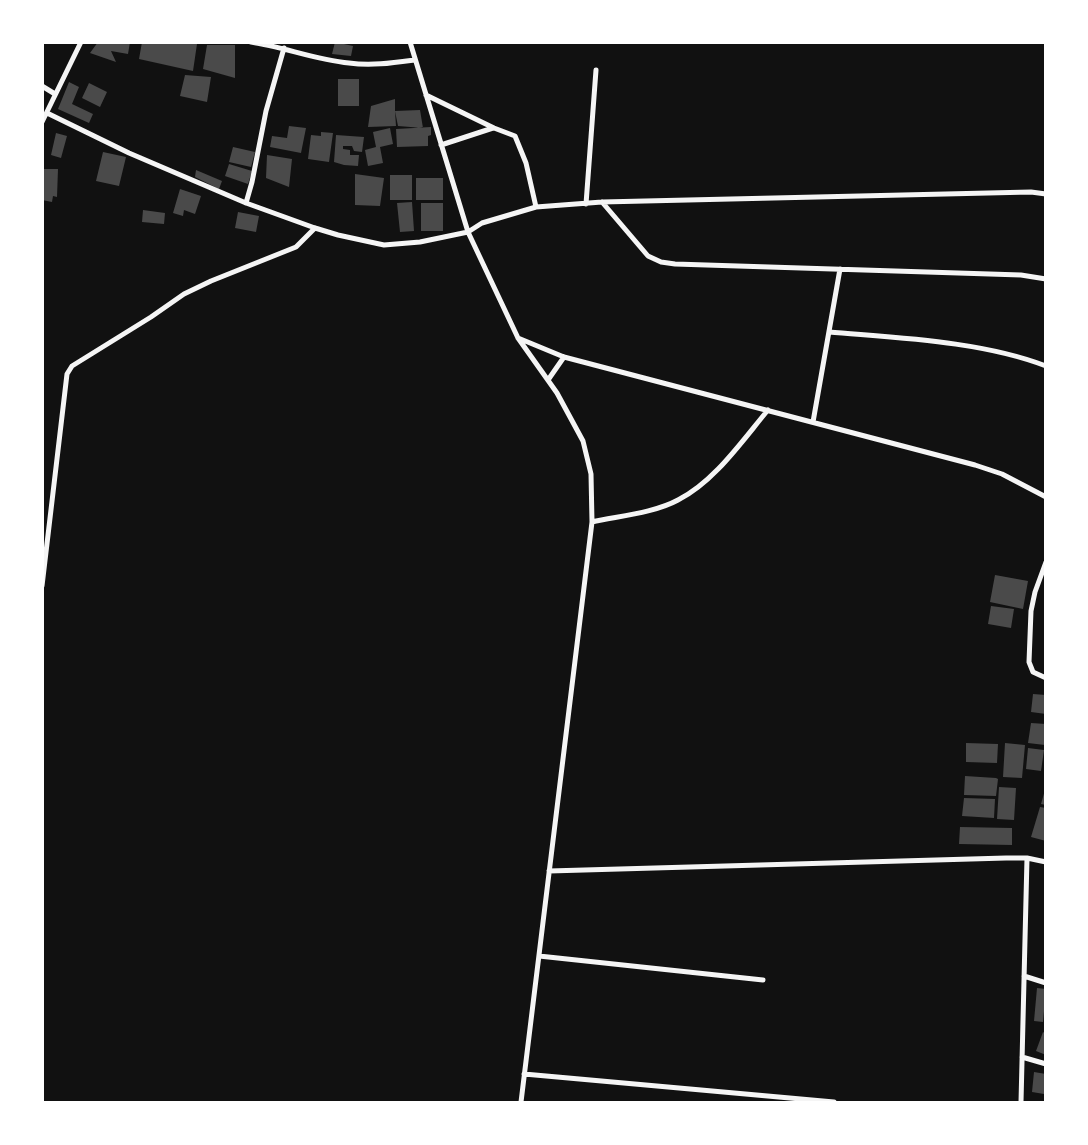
<!DOCTYPE html>
<style>
body{margin:0}
#map{position:relative;width:1088px;height:1145px;overflow:hidden;background:#111;font-family:Raleway,sans-serif}
canvas{display:block}
.frame{position:absolute;inset:0;border:44px solid #fff;pointer-events:none}
</style>
<div id="map">
<canvas width="1088" height="1145"></canvas>
<div class="frame"></div>
</div>
<script>
const ctx = document.querySelector('canvas').getContext('2d');
ctx.lineJoin = 'round';
function fill(path, color) {
  ctx.fillStyle = color;
  ctx.fill(path, 'evenodd');
}
function stroke(path, color, width, dash) {
  ctx.strokeStyle = color;
  ctx.lineWidth = width;
  ctx.lineCap = dash ? 'butt' : 'round';
  ctx.setLineDash(dash || []);
  ctx.stroke(path);
}
fill(new Path2D(`
 M 98,42 L 130,42 L 128,54 L 111,51 L 116,62 L 90,53 Z
 M 142,42 L 183,42 L 197,44 L 193,71 L 139,59 Z
 M 335,42 L 353,46 L 351,56 L 332,54 Z
 M 207,45 L 235,45 L 235,78 L 203,69 Z
 M 185,75 L 211,77 L 207,102 L 180,96 Z
 M 338,79 L 359,79 L 359,106 L 338,106 Z
 M 69,82 L 79,87 L 72,104 L 93,114 L 89,123 L 58,109 Z
 M 89,83 L 107,92 L 100,107 L 82,98 Z
 M 395,99 L 395,111 L 420,110 L 423,128 L 398,126 L 395,111 L 396,126 L 368,127 L 371,106 Z
 M 289,126 L 306,128 L 301,153 L 270,147 L 272,136 L 287,138 Z
 M 431,127 L 431,135 L 428,136 L 428,146 L 397,147 L 396,129 Z
 M 390,128 L 393,144 L 380,147 L 383,163 L 368,166 L 365,150 L 376,147 L 373,132 Z
 M 321,132 L 333,133 L 329,162 L 308,159 L 311,135 L 321,136 Z
 M 56,133 L 67,136 L 61,158 L 51,155 Z
 M 336,135 L 364,137 L 362,152 L 354,151 L 352,146 L 343,146 L 343,149 L 350,150 L 350,155 L 359,155 L 358,166 L 344,165 L 334,162 Z
 M 233,147 L 255,152 L 251,167 L 229,162 Z
 M 103,152 L 126,157 L 119,186 L 96,181 Z
 M 267,155 L 292,159 L 289,187 L 266,178 Z
 M 229,164 L 252,171 L 248,184 L 225,176 Z
 M 42,169 L 58,169 L 57,197 L 53,196 L 52,202 L 42,200 Z
 M 196,170 L 222,181 L 219,189 L 195,177 Z
 M 355,174 L 384,178 L 380,206 L 355,205 Z
 M 390,175 L 412,175 L 412,200 L 390,200 Z
 M 416,178 L 443,178 L 443,200 L 416,200 Z
 M 180,189 L 201,196 L 195,214 L 184,210 L 183,216 L 173,213 Z
 M 412,202 L 414,231 L 400,232 L 397,203 Z
 M 421,203 L 443,203 L 443,231 L 421,231 Z
 M 143,210 L 165,213 L 164,224 L 142,222 Z
 M 238,212 L 259,216 L 256,232 L 235,228 Z
 M 995,575 L 1028,581 L 1023,609 L 990,602 Z
 M 991,606 L 1014,609 L 1011,628 L 988,624 Z
 M 1033,694 L 1046,695 L 1046,714 L 1031,712 Z
 M 1031,723 L 1046,724 L 1045,745 L 1028,743 Z
 M 966,743 L 998,744 L 997,763 L 966,762 Z
 M 1005,743 L 1025,745 L 1022,778 L 1003,777 Z
 M 1028,748 L 1044,750 L 1041,771 L 1026,769 Z
 M 965,776 L 996,778 L 998,779 L 996,796 L 964,795 Z
 M 999,787 L 1016,788 L 1014,820 L 997,819 Z
 M 1045,790 L 1046,790 L 1046,805 L 1041,804 Z
 M 964,798 L 995,799 L 994,818 L 962,816 Z
 M 1040,807 L 1046,808 L 1046,841 L 1031,837 Z
 M 960,827 L 1012,828 L 1012,845 L 959,844 Z
 M 1037,988 L 1046,989 L 1043,1022 L 1034,1021 Z
 M 1043,1032 L 1046,1034 L 1046,1055 L 1036,1051 Z
 M 1034,1072 L 1046,1074 L 1044,1094 L 1032,1092 Z`), '#4a4a4a');
stroke(new Path2D(`
 M 251,42 C 284,47 316,60 349,63 C 371,66 392,63 414,60
 M 410,42 L 468,232 L 518,338 L 557,393 L 583,441 L 591,474 L 592,522 L 521,1102
 M 42,86 L 55,94
 M 426,95 L 494,128 L 515,136 L 526,163 L 536,207
 M 47,113 L 129,153 L 246,203 L 315,228 L 338,235 L 384,245 L 420,242 L 468,232 L 482,223 L 536,207 L 602,202 L 1031,192 L 1046,194
 M 42,122 L 81,42
 M 441,145 L 493,128
 M 602,202 L 648,256 L 661,262 L 675,264 L 1021,275 L 1046,279
 M 246,203 L 252,182 L 266,111 L 284,48
 M 586,204 L 596,70
 M 829,332 C 898,338 981,341 1046,366
 M 518,338 L 564,357 L 975,465 L 1002,474 L 1046,497
 M 548,380 L 564,357
 M 813,422 L 840,269
 M 592,522 C 619,516 654,513 678,500 C 714,482 742,441 768,410
 M 1046,562 L 1035,592 L 1031,611 L 1029,662 L 1033,672 L 1046,678
 M 42,586 L 67,374 L 72,366 L 151,317 L 184,294 L 211,281 L 296,247 L 315,228
 M 549,871 L 1006,858 L 1027,858 L 1046,862
 M 539,956 L 763,980
 M 1024,976 L 1046,983
 M 1022,1057 L 1046,1064
 M 524,1074 L 834,1102
 M 1021,1102 L 1027,858`), '#f5f5f5', 5);
</script>
